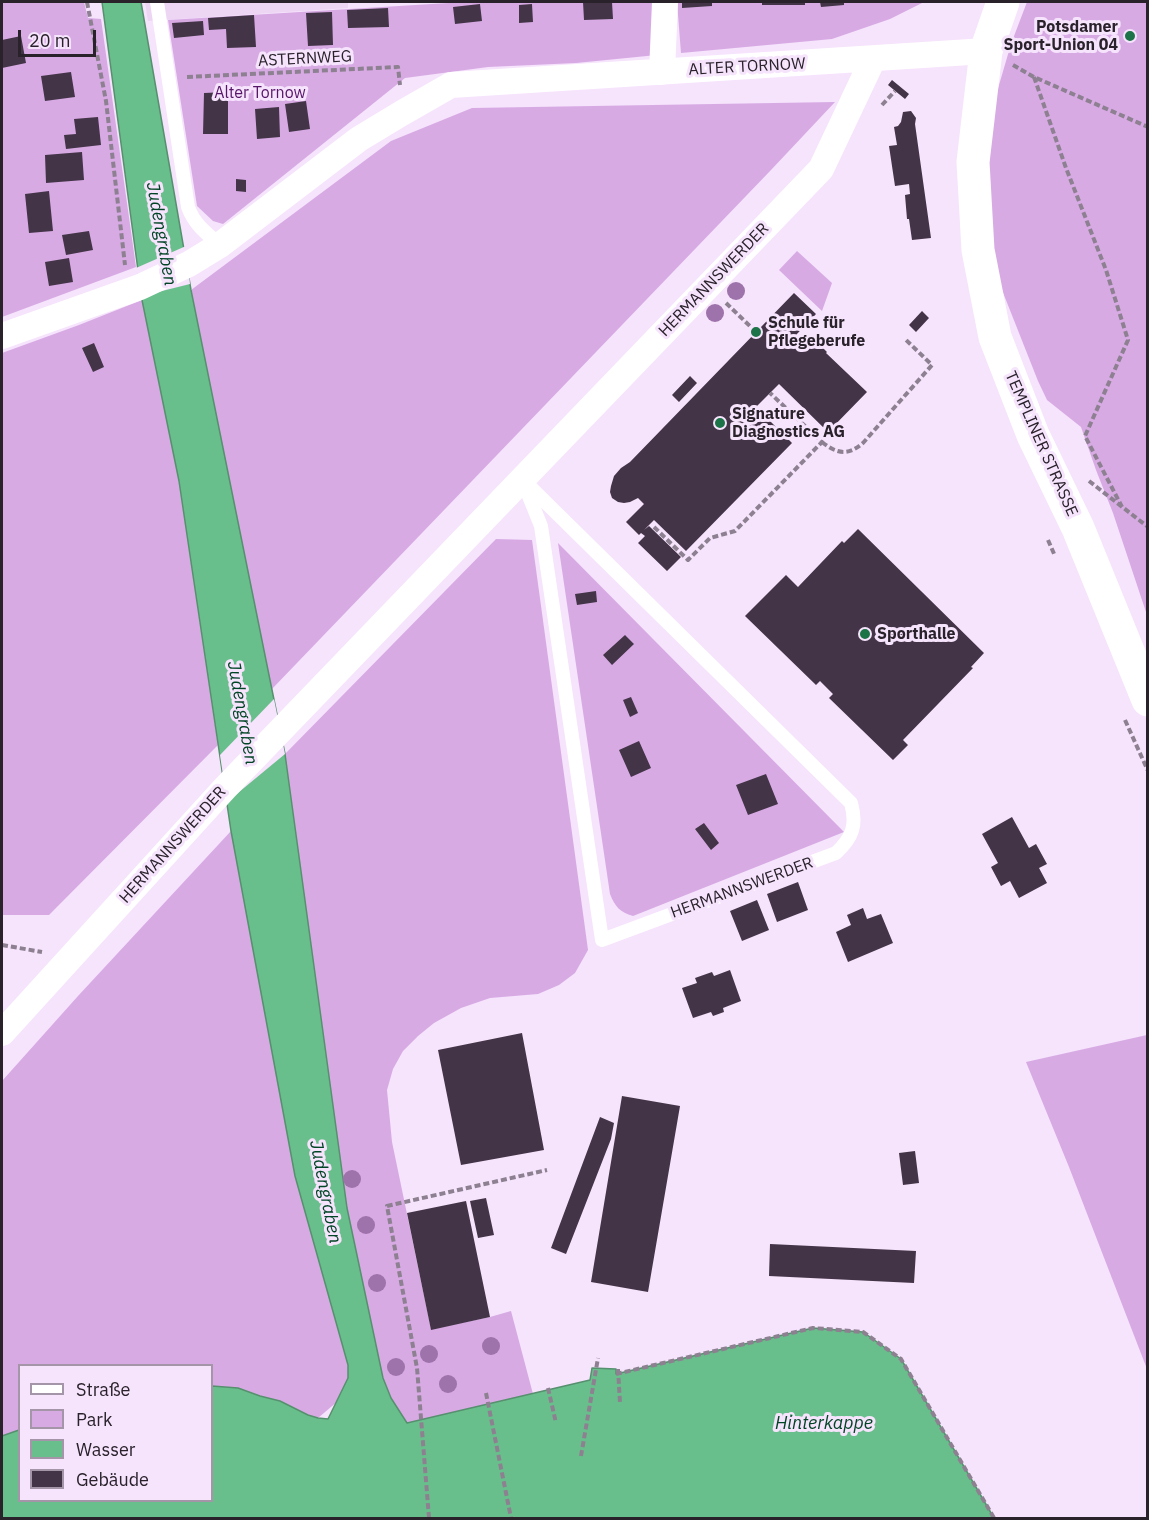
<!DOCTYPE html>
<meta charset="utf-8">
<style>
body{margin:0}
#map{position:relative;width:1149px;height:1520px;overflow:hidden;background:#f6e3fc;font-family:"IBM Plex Sans",sans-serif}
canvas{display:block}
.frame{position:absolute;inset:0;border:3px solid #29222b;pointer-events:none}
.legend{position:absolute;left:18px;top:1364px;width:195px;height:138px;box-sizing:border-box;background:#f6e3fc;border:2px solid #a496a8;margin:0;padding:8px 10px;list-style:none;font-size:18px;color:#29222b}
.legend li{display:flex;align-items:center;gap:12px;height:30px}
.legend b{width:30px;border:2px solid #a496a8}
.scale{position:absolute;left:18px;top:30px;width:78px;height:27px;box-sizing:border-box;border:3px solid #29222b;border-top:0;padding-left:8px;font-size:18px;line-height:21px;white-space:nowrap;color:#29222b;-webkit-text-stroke:4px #f6e3fc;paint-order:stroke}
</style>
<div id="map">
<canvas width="1149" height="1520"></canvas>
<div class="frame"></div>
<ul class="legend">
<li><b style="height:8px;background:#fff"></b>Straße</li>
<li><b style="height:16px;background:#d7aae4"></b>Park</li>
<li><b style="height:16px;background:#69bf8c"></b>Wasser</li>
<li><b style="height:16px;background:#433447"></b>Gebäude</li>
</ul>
<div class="scale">20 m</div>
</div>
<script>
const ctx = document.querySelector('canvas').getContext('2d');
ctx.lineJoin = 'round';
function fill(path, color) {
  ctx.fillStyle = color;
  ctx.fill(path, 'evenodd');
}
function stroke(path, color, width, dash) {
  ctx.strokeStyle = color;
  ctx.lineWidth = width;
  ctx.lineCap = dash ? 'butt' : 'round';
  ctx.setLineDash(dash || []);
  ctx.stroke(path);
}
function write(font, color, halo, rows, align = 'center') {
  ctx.font = font + ' "IBM Plex Sans",sans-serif';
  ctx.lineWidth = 6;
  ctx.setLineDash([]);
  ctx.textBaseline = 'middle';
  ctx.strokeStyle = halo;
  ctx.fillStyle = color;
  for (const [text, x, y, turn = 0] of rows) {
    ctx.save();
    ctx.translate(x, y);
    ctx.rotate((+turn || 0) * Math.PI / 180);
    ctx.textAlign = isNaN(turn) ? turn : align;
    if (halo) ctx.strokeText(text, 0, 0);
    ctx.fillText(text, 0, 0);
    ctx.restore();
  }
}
fill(new Path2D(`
 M 145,2 L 348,2 L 348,8 L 148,21 Z`), '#edd5f4');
fill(new Path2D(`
 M 2,2 L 84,2 L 88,18 L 101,19 L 136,267 L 2,317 Z
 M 465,2 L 654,2 L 657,55 L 576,63 L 488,67 L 405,78 L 223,224 L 213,221 L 197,206 L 168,20 Z
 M 677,2 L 924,2 L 890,19 L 832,39 L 681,53 Z
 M 1027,2 L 1147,2 L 1147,615 L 1113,513 L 1096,470 L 1081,427 L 1047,400 L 1038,381 L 1002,290 L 986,220 L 992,109 L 1011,44 Z
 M 835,102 L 771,170 L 271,690 L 191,290 L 391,141 L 472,108 Z
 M 797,251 L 832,283 L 822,311 L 779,270 Z
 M 142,300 L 179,481 L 218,745 L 49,915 L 2,915 L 2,353 L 79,325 Z
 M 496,539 L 532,540 L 588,950 L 575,973 L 559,985 L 538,994 L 490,998 L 461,1008 L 434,1023 L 418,1036 L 403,1051 L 393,1069 L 387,1090 L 392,1142 L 431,1329 L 490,1317 L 511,1311 L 533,1394 L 407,1423 L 391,1398 L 383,1378 L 347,1208 L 285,754 Z
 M 558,543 L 844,832 L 633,916 C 620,912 615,907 610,894 Z
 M 231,831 L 295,1176 L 348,1365 L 348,1378 L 338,1401 L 318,1418 L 212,1432 L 212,1366 L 20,1366 L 19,1487 L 2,1498 L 2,1081 L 78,996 Z
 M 1147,1035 L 1148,1035 L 1147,1369 L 1069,1167 L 1026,1062 Z`), '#d7aae4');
const water = new Path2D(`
 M 102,2 L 141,2 L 191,290 L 285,754 L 347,1208 L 383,1378 L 391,1398 L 407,1423 L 590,1380 L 592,1368 L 616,1369 L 616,1374 L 813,1328 L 863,1332 L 901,1359 L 994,1518 L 2,1518 L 2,1436 L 19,1430 L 20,1500 L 212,1500 L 212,1386 L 238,1388 L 260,1396 L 280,1401 L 308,1415 L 318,1418 L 328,1419 L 348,1378 L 348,1365 L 295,1176 L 231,831 L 179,481 L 142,300 Z`);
fill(water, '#69bf8c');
stroke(water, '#56906f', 1.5);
fill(new Path2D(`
 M 186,246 L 190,284 L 142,296 L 136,268 Z
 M 274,699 L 285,754 L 227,802 L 220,755 Z`), '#f6e3fc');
fill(new Path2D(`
 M 583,2 L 612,2 L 613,19 L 584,20 Z
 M 682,2 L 712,2 L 712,6 L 682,8 Z
 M 762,2 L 805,2 L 805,5 L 762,5 Z
 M 820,2 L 844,2 L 844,5 L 821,7 Z
 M 480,4 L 482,21 L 455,24 L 453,7 Z
 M 532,4 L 533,22 L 519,23 L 519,5 Z
 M 388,8 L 389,27 L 348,28 L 347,10 Z
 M 332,12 L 333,45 L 308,46 L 306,13 Z
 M 254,15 L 256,47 L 227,48 L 226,29 L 209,30 L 208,18 Z
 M 203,21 L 204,35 L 174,38 L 172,23 Z
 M 21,36 L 26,63 L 2,68 L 2,40 Z
 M 71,72 L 75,97 L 45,101 L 41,76 Z
 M 892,80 L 909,94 L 905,99 L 888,85 Z
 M 228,92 L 228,134 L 203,134 L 204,93 Z
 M 306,101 L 310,129 L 289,132 L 285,104 Z
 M 279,107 L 280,137 L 257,139 L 255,109 Z
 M 911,111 L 916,118 L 915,124 L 931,238 L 912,240 L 909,219 L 907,219 L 905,195 L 910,194 L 909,184 L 895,186 L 889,146 L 897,145 L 894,127 L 898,126 L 901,122 L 903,112 Z
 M 98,117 L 101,145 L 66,149 L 64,135 L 76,134 L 74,119 Z
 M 82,152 L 84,180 L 46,183 L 45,155 Z
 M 236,179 L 246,180 L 246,192 L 236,191 Z
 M 49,191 L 53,231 L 29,233 L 25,194 Z
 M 89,231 L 93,250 L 66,255 L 62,235 Z
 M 69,258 L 73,282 L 49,286 L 45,262 Z
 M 794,293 L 816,314 L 796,335 L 809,347 L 816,341 L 827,352 L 826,353 L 867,392 L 828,432 L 779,384 L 752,411 L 756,415 L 760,411 L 792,443 L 686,551 L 654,520 L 644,530 L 649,526 L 681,557 L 667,571 L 638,543 L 645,536 L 641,533 L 639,535 L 626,522 L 644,504 L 638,498 L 630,502 L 624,503 L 618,502 L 612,498 L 610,492 L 611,486 L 614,476 L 621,468 L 630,462 Z
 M 922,311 L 929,318 L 916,332 L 909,325 Z
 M 94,343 L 104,367 L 93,372 L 82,348 Z
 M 690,376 L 697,383 L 679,402 L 672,395 Z
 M 858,529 L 984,653 L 971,667 L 973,668 L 903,740 L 908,745 L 893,760 L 829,698 L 833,694 L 820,681 L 816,685 L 745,616 L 786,575 L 798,587 L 842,541 L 844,543 Z
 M 596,591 L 597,602 L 577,605 L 575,594 Z
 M 625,635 L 634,644 L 612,665 L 603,655 Z
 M 631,697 L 638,713 L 630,717 L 623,700 Z
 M 639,741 L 651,768 L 631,777 L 619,750 Z
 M 766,774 L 778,804 L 748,815 L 736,785 Z
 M 1012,817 L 1029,848 L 1036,844 L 1047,864 L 1039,868 L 1047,883 L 1019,898 L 1010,881 L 1001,886 L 991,867 L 998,863 L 982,834 Z
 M 704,823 L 719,843 L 711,850 L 695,829 Z
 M 798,882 L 808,910 L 777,922 L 767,894 Z
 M 757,900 L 769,930 L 742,941 L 730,911 Z
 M 863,908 L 867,919 L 881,914 L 893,943 L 848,962 L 836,932 L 851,925 L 847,915 Z
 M 730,970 L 741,1001 L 723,1008 L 724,1012 L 713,1016 L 711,1012 L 693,1018 L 682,988 L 697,983 L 695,978 L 712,972 L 714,976 Z
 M 522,1033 L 544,1150 L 461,1165 L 438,1050 Z
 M 622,1096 L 680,1106 L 648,1292 L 591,1282 Z
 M 600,1117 L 614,1123 L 611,1139 L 566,1254 L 551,1248 Z
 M 915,1151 L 919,1183 L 903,1185 L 899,1153 Z
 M 486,1198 L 494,1235 L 478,1238 L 470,1201 Z
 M 466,1201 L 490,1317 L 431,1330 L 407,1213 Z
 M 770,1244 L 916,1251 L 914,1283 L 769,1276 Z`), '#433447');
stroke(new Path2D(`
 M 87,2 L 106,101 L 125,265
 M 1013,65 L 1034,77 L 1148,127
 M 187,77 L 398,67 L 400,85
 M 1034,77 L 1066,168 L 1106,270 L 1128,340 L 1085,436 L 1122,507
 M 882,105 L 895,91
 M 726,303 L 756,332
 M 822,442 C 837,454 848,456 863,443 L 932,365 L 904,338
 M 1089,481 L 1148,527
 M 654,527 L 688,560 L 710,538 L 735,531 L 822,442 L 770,393
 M 1048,540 L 1055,556
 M 1125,720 L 1148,771
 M 2,945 L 42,952
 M 618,1369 L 620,1403
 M 616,1374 L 813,1328 L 863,1332 L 901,1359 L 994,1518
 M 548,1388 L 556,1423
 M 486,1393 L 511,1518
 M 581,1456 L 598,1358
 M 429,1518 L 417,1368 L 387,1206 L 547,1170`), '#8d8091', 4, [6, 3]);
stroke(new Path2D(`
 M 157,2 L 188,207 C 194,224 206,233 220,245
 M 522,479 L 851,803 C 857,825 853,837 836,853 L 602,940 L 541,526 Z`), '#fff', 14);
stroke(new Path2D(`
 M 662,72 L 665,2
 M 2,336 L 140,287 L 189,264 L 220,245 L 359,139 L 402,113 L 451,85 L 986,51
 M 2,1033 L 225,788 L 821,169 L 873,59`), '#fff', 26);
stroke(new Path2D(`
 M 1003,2 L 986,51 L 973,162 L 978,250 L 995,337 L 1033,435 L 1078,528 L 1148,700`), '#fff', 33);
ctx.fillStyle = '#9e72aa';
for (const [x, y] of [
 [736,291],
 [715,313],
 [352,1179],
 [366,1225],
 [377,1283],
 [491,1346],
 [429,1354],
 [396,1367],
 [448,1384]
]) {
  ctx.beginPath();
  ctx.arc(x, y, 9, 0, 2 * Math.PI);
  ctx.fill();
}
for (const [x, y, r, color] of [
 [1130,36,6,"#1c7347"],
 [756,332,6,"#1c7347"],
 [720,423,6,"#1c7347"],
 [865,634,6,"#1c7347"]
]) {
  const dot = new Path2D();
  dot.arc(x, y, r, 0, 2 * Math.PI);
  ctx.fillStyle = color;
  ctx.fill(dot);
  stroke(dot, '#f6e3fc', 2);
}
write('bold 16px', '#29222b', '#f6e3fc', [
 ["Potsdamer",1118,27,"right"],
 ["Sport-Union 04",1118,45,"right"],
 ["Schule für",768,323],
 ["Pflegeberufe",768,341],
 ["Signature",732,414],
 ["Diagnostics AG",732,432],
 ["Sporthalle",877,634]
], 'left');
write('16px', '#29222b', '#f6e3fc', [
 ["ASTERNWEG",305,59,-3],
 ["ALTER TORNOW",747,67,-3],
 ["HERMANNSWERDER",714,280,-46],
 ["TEMPLINER STRASSE",1041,444,66],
 ["HERMANNSWERDER",173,845,-48],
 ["HERMANNSWERDER",742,888,-20]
]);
write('16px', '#561567', '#f6e3fc', [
 ["Alter Tornow",260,93]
]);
write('italic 18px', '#004525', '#f6e3fc', [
 ["Judengraben",161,234,80],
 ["Judengraben",242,713,80],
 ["Judengraben",325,1192,79],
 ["Hinterkappe",824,1424]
]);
</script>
